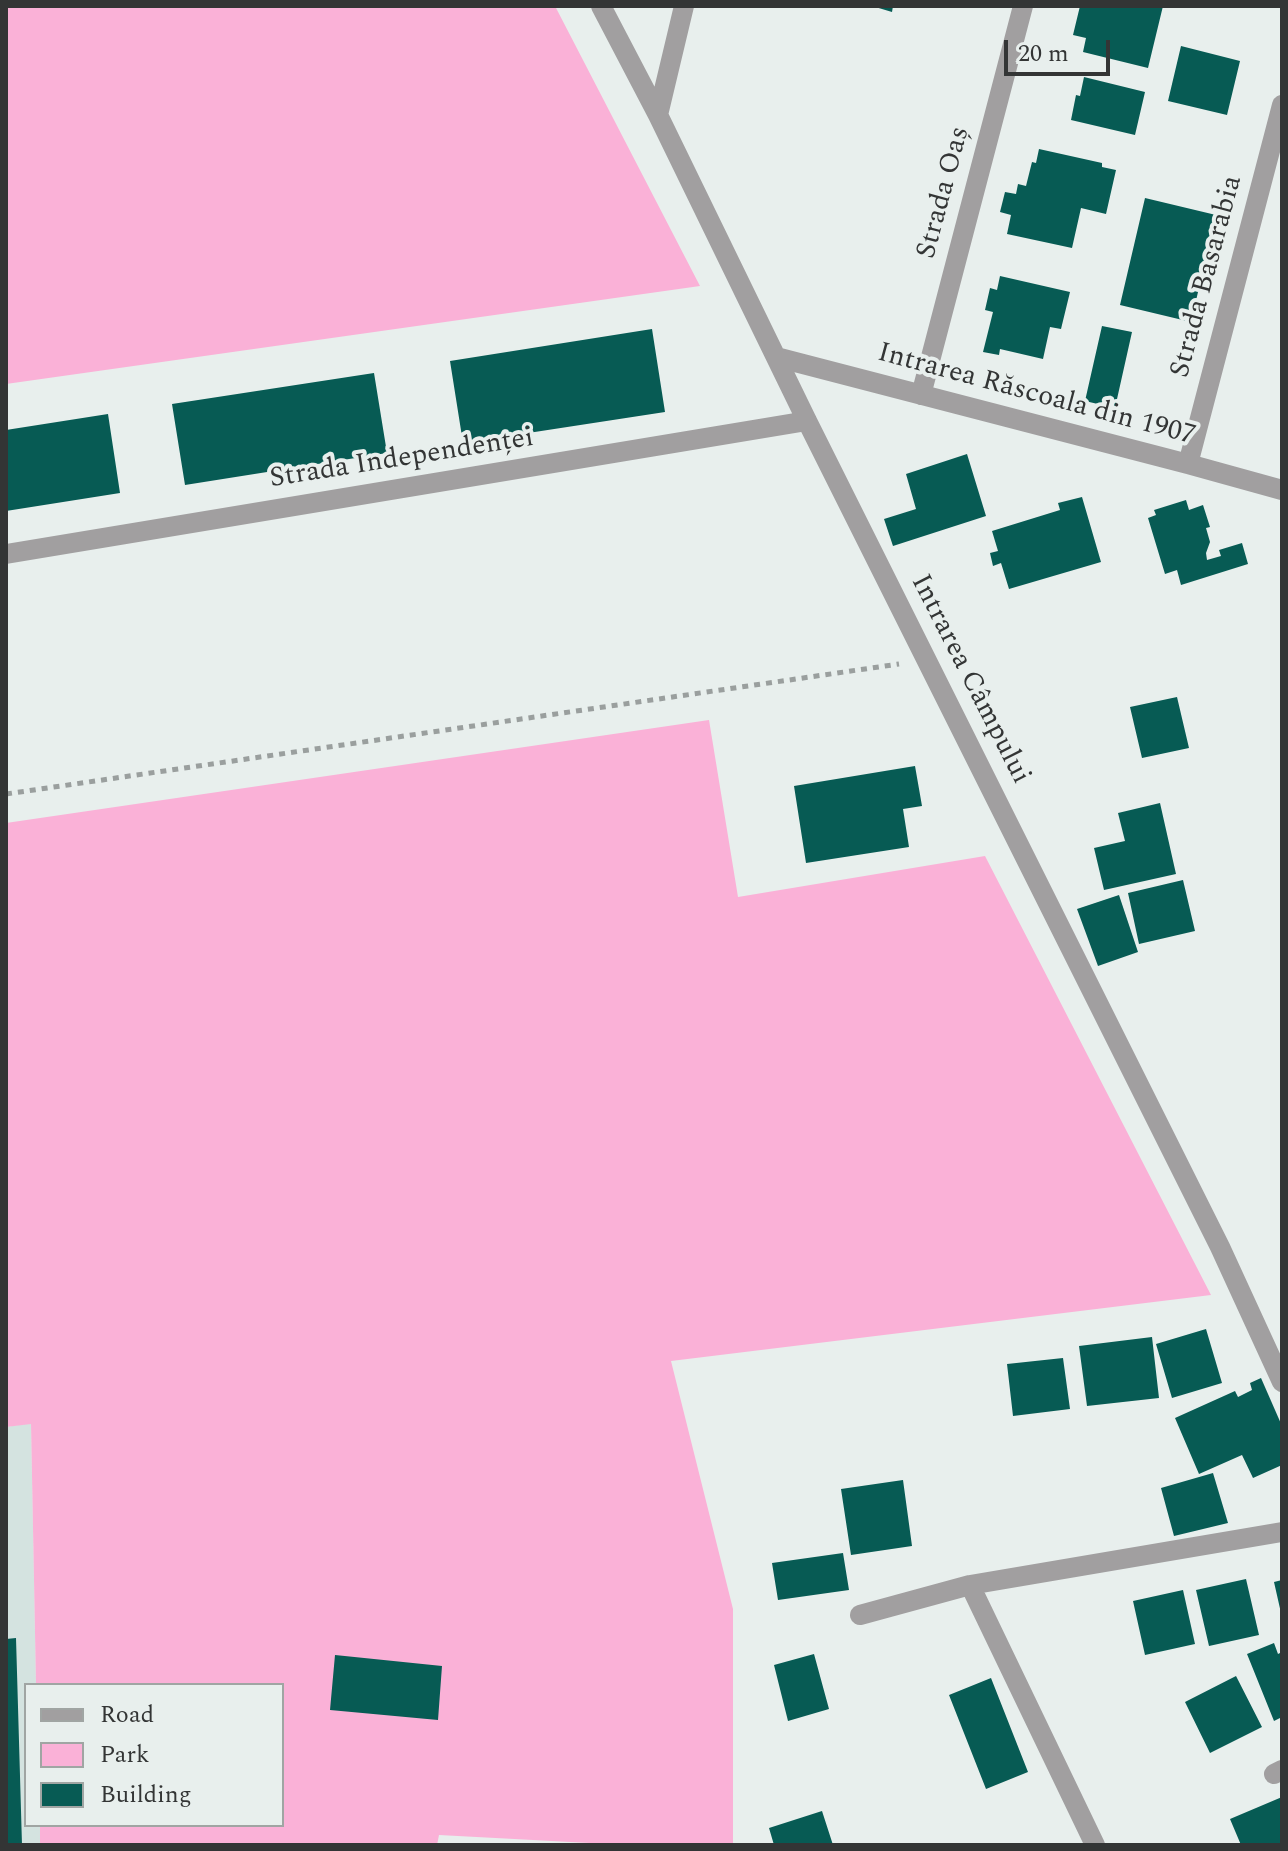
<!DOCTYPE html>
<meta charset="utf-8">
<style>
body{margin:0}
#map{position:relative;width:1288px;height:1851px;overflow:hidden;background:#e8efed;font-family:Spectral,serif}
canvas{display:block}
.frame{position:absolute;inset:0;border:8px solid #333535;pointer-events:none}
.legend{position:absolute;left:24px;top:1683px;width:260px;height:144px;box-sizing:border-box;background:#e8efed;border:2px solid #a0a5a3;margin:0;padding:10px 14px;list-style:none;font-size:24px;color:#333535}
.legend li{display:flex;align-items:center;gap:16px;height:40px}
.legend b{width:40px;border:2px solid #a0a5a3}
.scale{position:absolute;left:1004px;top:40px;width:106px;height:36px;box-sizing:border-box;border:4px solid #333535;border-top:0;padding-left:10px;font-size:24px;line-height:28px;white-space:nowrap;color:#333535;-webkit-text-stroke:6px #e8efed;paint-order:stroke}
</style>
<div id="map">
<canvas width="1288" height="1851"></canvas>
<div class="frame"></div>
<ul class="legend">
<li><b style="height:10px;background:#a19fa0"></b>Road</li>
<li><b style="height:22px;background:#fab1d7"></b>Park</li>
<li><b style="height:22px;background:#075b54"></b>Building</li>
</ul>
<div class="scale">20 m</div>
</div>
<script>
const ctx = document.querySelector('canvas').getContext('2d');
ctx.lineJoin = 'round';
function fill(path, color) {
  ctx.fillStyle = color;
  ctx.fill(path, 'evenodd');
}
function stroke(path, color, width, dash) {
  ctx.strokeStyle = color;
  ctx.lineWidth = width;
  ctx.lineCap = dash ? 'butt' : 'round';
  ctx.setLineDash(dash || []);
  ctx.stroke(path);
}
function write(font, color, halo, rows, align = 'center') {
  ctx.font = font + ' Spectral,serif';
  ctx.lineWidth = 8;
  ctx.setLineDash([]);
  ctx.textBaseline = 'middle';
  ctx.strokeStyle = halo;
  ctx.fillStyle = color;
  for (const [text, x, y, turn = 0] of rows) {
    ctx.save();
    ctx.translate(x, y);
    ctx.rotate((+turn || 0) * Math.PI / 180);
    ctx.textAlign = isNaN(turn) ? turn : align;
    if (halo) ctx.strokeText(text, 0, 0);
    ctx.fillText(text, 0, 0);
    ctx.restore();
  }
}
fill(new Path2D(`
 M 31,1423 L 36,1685 L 26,1685 L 26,1825 L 40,1825 L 40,1845 L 6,1845 L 6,1427 Z`), '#d4e3e0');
fill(new Path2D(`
 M 6,6 L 555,6 L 700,286 L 6,384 Z
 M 709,720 L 738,897 L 985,856 L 1211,1295 L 671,1361 L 733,1609 L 733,1845 L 627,1845 L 439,1835 L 437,1845 L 40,1845 L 40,1825 L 282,1825 L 282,1685 L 36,1685 L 31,1424 L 6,1427 L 6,823 Z`), '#fab1d7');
fill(new Path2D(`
 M 872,6 L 893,6 L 892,12 Z
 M 1080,6 L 1163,6 L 1148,68 L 1083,52 L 1086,38 L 1073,35 Z
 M 1181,46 L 1240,61 L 1227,115 L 1168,101 Z
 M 1084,77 L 1145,92 L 1135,135 L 1071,120 L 1076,95 L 1080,96 Z
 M 1039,149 L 1102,163 L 1102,167 L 1116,170 L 1106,214 L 1081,208 L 1072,248 L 1007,234 L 1011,215 L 1000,212 L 1005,192 L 1016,194 L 1018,184 L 1026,186 L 1032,162 L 1036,163 Z
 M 1145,198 L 1216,215 L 1191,322 L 1120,305 Z
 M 1000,276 L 1070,292 L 1061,329 L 1050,327 L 1043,359 L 1000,349 L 999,355 L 983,352 L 993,312 L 985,310 L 990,288 L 997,290 Z
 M 1102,326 L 1132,332 L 1115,408 L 1085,401 Z
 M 652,329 L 665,412 L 463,443 L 450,361 Z
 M 374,373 L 387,453 L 185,485 L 172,404 Z
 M 108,414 L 120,493 L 6,511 L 6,430 Z
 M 967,454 L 986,516 L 893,546 L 884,519 L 916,509 L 906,474 Z
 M 1082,497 L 1101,562 L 1009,589 L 1001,563 L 993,566 L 990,553 L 998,551 L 992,531 L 1060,510 L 1058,503 Z
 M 1186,500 L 1189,510 L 1203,505 L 1210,527 L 1206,528 L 1210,542 L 1206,553 L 1207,560 L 1221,556 L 1219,550 L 1242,543 L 1248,564 L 1181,585 L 1177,570 L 1165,574 L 1148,518 L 1156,515 L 1154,510 Z
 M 1177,697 L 1189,748 L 1142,758 L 1130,707 Z
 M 915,766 L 922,806 L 903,809 L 909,847 L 806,863 L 794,786 Z
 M 1160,803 L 1176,874 L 1104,890 L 1094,848 L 1125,841 L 1118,813 Z
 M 1183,880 L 1195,931 L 1139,944 L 1128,893 Z
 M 1119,895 L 1138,952 L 1098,966 L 1077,909 Z
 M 1206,1329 L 1222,1383 L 1172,1398 L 1156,1344 Z
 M 1152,1337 L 1159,1398 L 1087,1406 L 1079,1346 Z
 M 1063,1358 L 1070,1409 L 1013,1416 L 1007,1364 Z
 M 1261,1378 L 1282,1426 L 1282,1465 L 1253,1478 L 1242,1455 L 1199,1474 L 1175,1418 L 1235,1391 L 1238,1397 L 1252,1390 L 1250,1383 Z
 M 1213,1473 L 1228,1523 L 1174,1536 L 1161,1488 Z
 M 903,1480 L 912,1546 L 851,1555 L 841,1489 Z
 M 843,1553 L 849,1590 L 778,1600 L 772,1563 Z
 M 1246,1579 L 1259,1635 L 1209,1646 L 1196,1590 Z
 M 1282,1580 L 1282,1612 L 1281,1613 L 1274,1582 Z
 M 1183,1590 L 1195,1644 L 1145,1655 L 1133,1601 Z
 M 16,1638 L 22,1845 L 6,1845 L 6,1639 Z
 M 1274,1643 L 1278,1654 L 1282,1652 L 1282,1717 L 1274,1721 L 1247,1654 Z
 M 814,1654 L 829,1709 L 788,1721 L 774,1665 Z
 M 335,1655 L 442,1666 L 438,1720 L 330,1710 Z
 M 1236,1676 L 1262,1727 L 1210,1753 L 1185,1702 Z
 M 991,1678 L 1028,1772 L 986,1789 L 949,1695 Z
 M 1282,1797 L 1282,1845 L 1241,1845 L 1230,1819 Z
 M 822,1811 L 833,1845 L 774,1845 L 769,1828 Z`), '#075b54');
stroke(new Path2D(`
 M 6,794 L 899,664`), '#9a9f9e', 5, [6, 6]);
stroke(new Path2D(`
 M 601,6 L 658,115 L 807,421 L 1220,1247 L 1282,1382
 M 658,115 L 684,6
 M 776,357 L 1188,464 L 1282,490
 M 921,395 L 1023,6
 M 1188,464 L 1282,105
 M 6,554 L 807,421
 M 970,1585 L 1095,1845
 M 860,1615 L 970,1585 L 1282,1532
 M 1274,1774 L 1282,1770`), '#a19fa0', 20);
write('28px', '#333535', '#e8efed', [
 ["Strada Oaș",945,193,-75],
 ["Strada Basarabia",1208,277,-75],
 ["Intrarea Răscoala din 1907",1036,396,15],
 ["Strada Independenței",402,460,-9],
 ["Intrarea Câmpului",969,680,63]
]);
</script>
